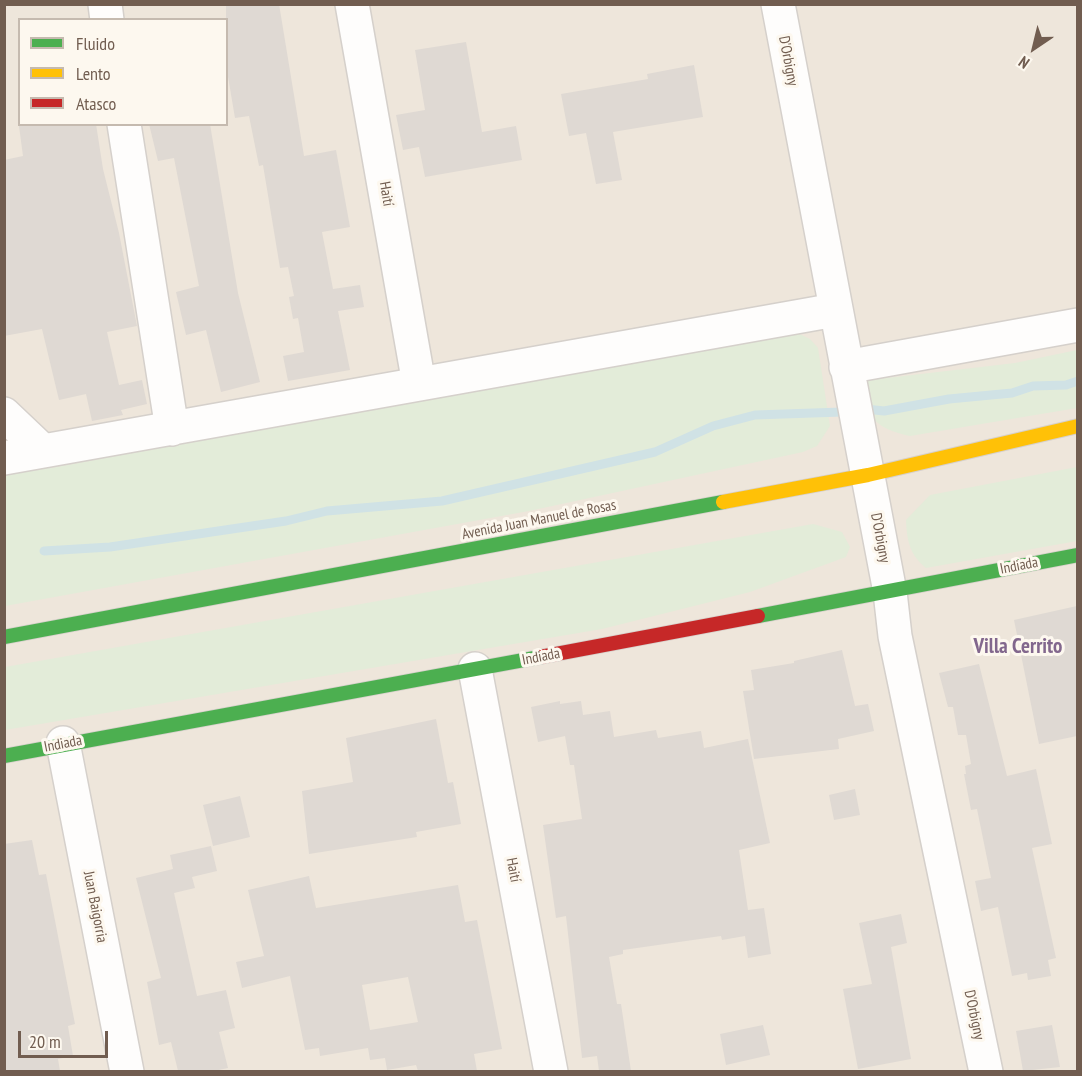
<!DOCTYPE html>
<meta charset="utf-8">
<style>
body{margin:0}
#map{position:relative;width:1082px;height:1076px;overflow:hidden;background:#f6f3ed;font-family:"PT Sans Narrow",sans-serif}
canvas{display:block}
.frame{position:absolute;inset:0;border:6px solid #715d50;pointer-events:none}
.legend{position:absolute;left:18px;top:18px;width:210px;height:108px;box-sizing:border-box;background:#fdf8ef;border:2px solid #c5baaf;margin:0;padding:8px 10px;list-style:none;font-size:18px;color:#715d50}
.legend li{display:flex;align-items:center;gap:12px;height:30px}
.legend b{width:30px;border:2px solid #c5baaf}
.north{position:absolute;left:1004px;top:18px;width:60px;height:60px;-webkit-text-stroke:4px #fdf8ef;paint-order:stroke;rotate:215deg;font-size:16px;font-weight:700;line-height:24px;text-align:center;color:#715d50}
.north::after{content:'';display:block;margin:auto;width:21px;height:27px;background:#715d50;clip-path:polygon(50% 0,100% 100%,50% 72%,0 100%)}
.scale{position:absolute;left:18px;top:1031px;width:90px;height:27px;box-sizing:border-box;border:3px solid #715d50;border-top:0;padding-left:8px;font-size:18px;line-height:21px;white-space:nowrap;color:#715d50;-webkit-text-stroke:4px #fdf8ef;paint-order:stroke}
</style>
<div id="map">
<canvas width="1082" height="1076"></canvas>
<div class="frame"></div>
<ul class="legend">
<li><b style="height:8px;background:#4caf50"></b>Fluido</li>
<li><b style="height:8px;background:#ffc107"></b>Lento</li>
<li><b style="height:8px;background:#c62828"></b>Atasco</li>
</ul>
<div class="north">N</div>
<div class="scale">20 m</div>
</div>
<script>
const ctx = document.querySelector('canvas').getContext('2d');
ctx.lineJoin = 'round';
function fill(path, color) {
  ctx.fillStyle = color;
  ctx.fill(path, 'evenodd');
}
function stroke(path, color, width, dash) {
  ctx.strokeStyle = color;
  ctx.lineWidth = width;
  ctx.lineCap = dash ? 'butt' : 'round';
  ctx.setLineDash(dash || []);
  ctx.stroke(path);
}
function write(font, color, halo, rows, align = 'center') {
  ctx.font = font + ' "PT Sans Narrow",sans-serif';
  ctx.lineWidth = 6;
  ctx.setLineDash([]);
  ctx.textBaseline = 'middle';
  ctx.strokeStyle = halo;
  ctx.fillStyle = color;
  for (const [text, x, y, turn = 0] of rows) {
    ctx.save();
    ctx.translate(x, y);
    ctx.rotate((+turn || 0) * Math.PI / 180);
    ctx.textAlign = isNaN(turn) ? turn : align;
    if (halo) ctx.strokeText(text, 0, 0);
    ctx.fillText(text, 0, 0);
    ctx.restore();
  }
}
fill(new Path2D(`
 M 5,5 L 1077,5 L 1077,1071 L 5,1071 ZM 20,20 L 226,20 L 226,124 L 20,124 Z`), '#eee6db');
fill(new Path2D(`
 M 793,331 L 810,339 L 818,348 L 830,426 L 817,446 L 803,452 L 529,511 L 5,606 L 5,467 L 27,462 L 51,468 Z
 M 1077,350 L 1077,408 L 910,436 C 873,428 867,417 861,381 L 1015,363 Z
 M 1077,467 L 1077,541 L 926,568 C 909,554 907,540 906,520 L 930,495 Z
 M 813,524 L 842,532 L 850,547 L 846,557 L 750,592 L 602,629 L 5,730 L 5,667 Z`), '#e3ecd9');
stroke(new Path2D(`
 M 866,409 L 884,411 L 949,399 L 1012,393 L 1033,386 L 1066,385 L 1078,381
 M 44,551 L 110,547 L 286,521 L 327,511 L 442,501 L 655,452 L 713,426 L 755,415 L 842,412`), '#d0e2e5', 9);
fill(new Path2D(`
 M 226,4 L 279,4 L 304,156 L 336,150 L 350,227 L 322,232 L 333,289 L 360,285 L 364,307 L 338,311 L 350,370 L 288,381 L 283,356 L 304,352 L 298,318 L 293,319 L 289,297 L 294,296 L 288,267 L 280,268 L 263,165 L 259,166 L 249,116 L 235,118 L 226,65 Z
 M 466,42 L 482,132 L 516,126 L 522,160 L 425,177 L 419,147 L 403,150 L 396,115 L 425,110 L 415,50 Z
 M 694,65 L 703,117 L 613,132 L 622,180 L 596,184 L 586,133 L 569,136 L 561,94 L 648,79 L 647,74 Z
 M 32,124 L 96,124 L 103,169 L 119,233 L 137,326 L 107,332 L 119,385 L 142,380 L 147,404 L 121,410 L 123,415 L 92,421 L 86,394 L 59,400 L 42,329 L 4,336 L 4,160 L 23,156 L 19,126 Z
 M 149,124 L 210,124 L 238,293 L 260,382 L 221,392 L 206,330 L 186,335 L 176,292 L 199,286 L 174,158 L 158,161 Z
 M 1077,606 L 1077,736 L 1039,744 L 1014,620 Z
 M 842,650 L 855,706 L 868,704 L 874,731 L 838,739 L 839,749 L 754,759 L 743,691 L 754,690 L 751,670 L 794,663 L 794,661 Z
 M 979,664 L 1007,776 L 1036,769 L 1052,844 L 1032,848 L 1056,958 L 1048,960 L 1051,976 L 1028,980 L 1027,973 L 1012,976 L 998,907 L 981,911 L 975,881 L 991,878 L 977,809 L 971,810 L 964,774 L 966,774 L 965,766 L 971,764 L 966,735 L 958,735 L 953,707 L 948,707 L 939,673 Z
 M 560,701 L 560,704 L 581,701 L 583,715 L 610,711 L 614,737 L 656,730 L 658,738 L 701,731 L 704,748 L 748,739 L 770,843 L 739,850 L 748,910 L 764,908 L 771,954 L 748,958 L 745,936 L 722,940 L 721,936 L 623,950 L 623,954 L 609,957 L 617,1004 L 621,1004 L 631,1071 L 599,1071 L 597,1056 L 582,1058 L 566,916 L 556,918 L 543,825 L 582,819 L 574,765 L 570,765 L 565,736 L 538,742 L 531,707 Z
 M 436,719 L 448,783 L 453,782 L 461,824 L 416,832 L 417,837 L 309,854 L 302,791 L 353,782 L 346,738 Z
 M 855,789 L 860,815 L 834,820 L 829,795 Z
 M 240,796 L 250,837 L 213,846 L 203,805 Z
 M 32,840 L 39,875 L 46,874 L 75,1024 L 68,1026 L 73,1056 L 58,1059 L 60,1071 L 4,1071 L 4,844 Z
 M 211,846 L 217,871 L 192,877 L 195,888 L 174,893 L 197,996 L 226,990 L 235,1028 L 219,1032 L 228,1068 L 214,1071 L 178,1071 L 171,1042 L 159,1045 L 147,982 L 161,978 L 136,878 L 173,869 L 170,855 Z
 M 309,876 L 316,908 L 458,885 L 465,922 L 477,920 L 502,1049 L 474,1054 L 477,1071 L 418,1071 L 416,1065 L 387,1070 L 385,1058 L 370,1060 L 368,1048 L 320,1056 L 319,1048 L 305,1050 L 290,976 L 242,988 L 236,962 L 264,956 L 248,890 ZM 408,977 L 418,1022 L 370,1030 L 362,985 Z
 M 901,914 L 907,943 L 891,947 L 911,1059 L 858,1069 L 843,989 L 872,984 L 859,923 Z
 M 763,1025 L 770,1055 L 726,1065 L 720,1034 Z
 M 1052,1025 L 1060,1067 L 1023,1071 L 1016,1031 Z`), '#dfd9d3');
const street = new Path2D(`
 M 105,4 L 107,20
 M 352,4 L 419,384
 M 778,4 L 890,592 L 895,636 L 986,1072
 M 124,124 L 172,429
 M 846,367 L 1078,325
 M 4,414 L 43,451
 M 4,458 L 835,310
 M 475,669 L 551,1072
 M 63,743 L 127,1072`);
const fast = new Path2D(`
 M 758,616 L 1078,555
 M 4,637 L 723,502
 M 4,756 L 540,657`);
const slow = new Path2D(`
 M 723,502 L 868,475 L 1078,426`);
const jam = new Path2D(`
 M 540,657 L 758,616`);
stroke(street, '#d5d0cb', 36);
stroke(fast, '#d6d0cb', 16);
stroke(slow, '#d6d0cb', 16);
stroke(jam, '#d6d0cb', 16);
stroke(street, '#fefdfc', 33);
stroke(fast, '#4caf50', 14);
stroke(slow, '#ffc107', 14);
stroke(jam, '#c62828', 14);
write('15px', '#715d50', '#fdf8ef', [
 ["D'Orbigny",788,61,79],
 ["Haití",386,194,80],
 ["Avenida Juan Manuel de Rosas",539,520,-11],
 ["D'Orbigny",880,538,79],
 ["Indiada",1019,566,-11],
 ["Indiada",541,657,-11],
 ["Indiada",63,744,-11],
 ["Haití",513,870,79],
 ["Juan Baigorria",95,907,79],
 ["D'Orbigny",974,1015,78]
]);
write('bold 21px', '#82678d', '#fdf8ef', [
 ["Villa Cerrito",1018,647]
]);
</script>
